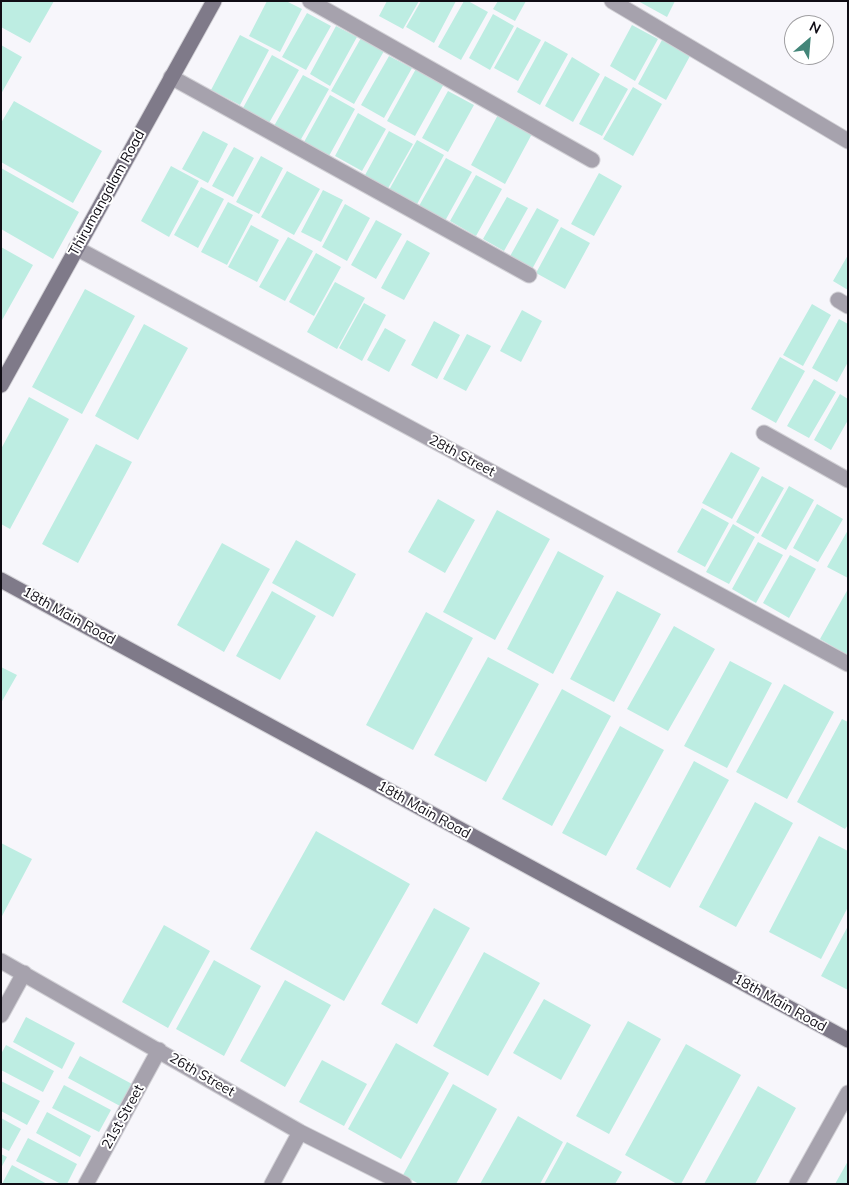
<!DOCTYPE html>
<style>
body{margin:0}
#map{position:relative;width:849px;height:1185px;overflow:hidden;background:#f7f6fb;font-family:Mulish,sans-serif}
canvas{display:block}
.frame{position:absolute;inset:0;border:2px solid #100d15;pointer-events:none}
.north{position:absolute;left:784px;top:15px;width:50px;height:50px;box-sizing:border-box;background:#fff;border:1px solid #9f9ea1;border-radius:50%;rotate:27deg;font-size:14px;font-weight:700;line-height:20px;text-align:center;color:#100d15}
.north::after{content:'';display:block;margin:auto;width:18px;height:22px;background:#438679;clip-path:polygon(50% 0,100% 100%,50% 72%,0 100%)}
</style>
<div id="map">
<canvas width="849" height="1185"></canvas>
<div class="frame"></div>
<div class="north">N</div>
</div>
<script>
const ctx = document.querySelector('canvas').getContext('2d');
ctx.lineJoin = 'round';
function fill(path, color) {
  ctx.fillStyle = color;
  ctx.fill(path, 'evenodd');
}
function stroke(path, color, width, dash) {
  ctx.strokeStyle = color;
  ctx.lineWidth = width;
  ctx.lineCap = dash ? 'butt' : 'round';
  ctx.setLineDash(dash || []);
  ctx.stroke(path);
}
function write(font, color, halo, rows, align = 'center') {
  ctx.font = font + ' Mulish,sans-serif';
  ctx.lineWidth = 4;
  ctx.setLineDash([]);
  ctx.textBaseline = 'middle';
  ctx.strokeStyle = halo;
  ctx.fillStyle = color;
  for (const [text, x, y, turn = 0] of rows) {
    ctx.save();
    ctx.translate(x, y);
    ctx.rotate((+turn || 0) * Math.PI / 180);
    ctx.textAlign = isNaN(turn) ? turn : align;
    if (halo) ctx.strokeText(text, 0, 0);
    ctx.fillText(text, 0, 0);
    ctx.restore();
  }
}
fill(new Path2D(`
 M 1,1 L 54,1 L 30,43 L 1,27 Z
 M 267,1 L 286,1 L 302,9 L 280,52 L 249,36 Z
 M 387,1 L 419,1 L 403,29 L 379,16 Z
 M 421,1 L 456,1 L 434,43 L 406,27 Z
 M 464,1 L 468,1 L 488,12 L 461,60 L 438,47 Z
 M 498,1 L 526,1 L 515,21 L 493,9 Z
 M 638,1 L 675,1 L 667,17 Z
 M 307,13 L 331,26 L 306,70 L 282,57 Z
 M 493,14 L 514,26 L 490,70 L 469,58 Z
 M 632,25 L 658,39 L 635,81 L 610,66 Z
 M 336,26 L 357,37 L 330,86 L 310,74 Z
 M 517,27 L 541,40 L 518,81 L 494,68 Z
 M 240,35 L 269,50 L 240,105 L 211,90 Z
 M 361,38 L 384,51 L 354,104 L 331,91 Z
 M 662,40 L 690,56 L 666,100 L 638,84 Z
 M 545,41 L 568,54 L 540,105 L 517,92 Z
 M 1,45 L 22,57 L 1,94 Z
 M 272,55 L 299,70 L 269,123 L 243,108 Z
 M 389,56 L 412,68 L 384,118 L 361,105 Z
 M 572,57 L 600,74 L 573,122 L 545,106 Z
 M 417,67 L 445,82 L 415,136 L 387,121 Z
 M 303,75 L 329,89 L 300,141 L 274,126 Z
 M 605,76 L 628,89 L 602,136 L 579,124 Z
 M 633,87 L 662,104 L 633,156 L 603,139 Z
 M 448,91 L 474,105 L 448,152 L 422,138 Z
 M 330,95 L 355,109 L 329,156 L 304,142 Z
 M 14,101 L 102,151 L 73,203 L 1,162 L 1,123 Z
 M 358,113 L 386,129 L 362,171 L 335,156 Z
 M 499,113 L 533,132 L 505,184 L 471,165 Z
 M 203,131 L 228,144 L 208,183 L 182,169 Z
 M 389,131 L 413,144 L 387,190 L 364,177 Z
 M 417,140 L 444,155 L 416,206 L 389,190 Z
 M 234,147 L 254,158 L 233,197 L 212,186 Z
 M 261,156 L 283,168 L 259,214 L 236,202 Z
 M 446,158 L 472,172 L 445,221 L 419,206 Z
 M 171,166 L 199,181 L 169,237 L 141,221 Z
 M 1,168 L 79,212 L 53,259 L 1,229 Z
 M 287,171 L 320,189 L 294,235 L 261,217 Z
 M 599,173 L 622,186 L 594,236 L 571,224 Z
 M 476,175 L 502,189 L 476,236 L 450,221 Z
 M 201,187 L 224,199 L 198,248 L 174,235 Z
 M 323,190 L 343,200 L 321,242 L 301,232 Z
 M 507,197 L 528,208 L 504,251 L 483,239 Z
 M 228,202 L 253,215 L 227,265 L 201,252 Z
 M 345,204 L 370,218 L 347,261 L 322,247 Z
 M 537,208 L 559,220 L 531,271 L 509,258 Z
 M 376,220 L 402,234 L 376,279 L 351,265 Z
 M 251,225 L 279,240 L 257,282 L 228,267 Z
 M 561,227 L 590,243 L 565,289 L 536,273 Z
 M 288,237 L 313,251 L 285,301 L 259,287 Z
 M 407,240 L 430,253 L 404,300 L 381,288 Z
 M 1,247 L 33,265 L 1,322 Z
 M 316,253 L 341,267 L 314,316 L 289,302 Z
 M 848,255 L 848,290 L 833,281 Z
 M 335,282 L 365,298 L 337,349 L 307,332 Z
 M 85,289 L 135,316 L 82,414 L 32,387 Z
 M 364,303 L 386,315 L 362,361 L 339,348 Z
 M 812,304 L 831,315 L 803,366 L 783,355 Z
 M 522,310 L 542,321 L 521,362 L 500,351 Z
 M 839,319 L 848,324 L 848,362 L 837,382 L 812,368 Z
 M 434,321 L 460,335 L 437,379 L 411,365 Z
 M 144,324 L 188,348 L 138,440 L 95,416 Z
 M 385,328 L 406,340 L 389,372 L 367,360 Z
 M 467,334 L 491,346 L 466,391 L 443,379 Z
 M 780,357 L 805,371 L 776,423 L 751,409 Z
 M 814,379 L 836,392 L 809,438 L 787,426 Z
 M 840,394 L 848,399 L 848,420 L 831,450 L 814,440 Z
 M 29,397 L 69,419 L 10,529 L 1,524 L 1,449 Z
 M 96,444 L 132,462 L 78,563 L 42,544 Z
 M 731,452 L 760,468 L 732,519 L 702,503 Z
 M 762,476 L 784,488 L 758,534 L 736,522 Z
 M 789,486 L 814,500 L 786,550 L 761,536 Z
 M 438,499 L 475,520 L 445,573 L 408,552 Z
 M 817,504 L 843,519 L 818,562 L 793,548 Z
 M 702,508 L 729,523 L 705,567 L 677,552 Z
 M 497,510 L 550,539 L 495,640 L 443,612 Z
 M 733,524 L 755,537 L 729,584 L 706,572 Z
 M 848,530 L 848,578 L 827,567 Z
 M 296,540 L 356,574 L 333,617 L 272,583 Z
 M 758,542 L 783,555 L 756,603 L 732,589 Z
 M 222,543 L 270,569 L 224,652 L 177,625 Z
 M 558,551 L 604,576 L 553,674 L 507,649 Z
 M 790,555 L 816,569 L 789,618 L 763,603 Z
 M 848,589 L 848,653 L 847,655 L 820,639 Z
 M 272,591 L 316,616 L 280,680 L 236,656 Z
 M 617,591 L 661,614 L 614,702 L 570,679 Z
 M 426,612 L 473,638 L 413,750 L 366,725 Z
 M 674,626 L 715,649 L 668,731 L 627,709 Z
 M 488,657 L 539,684 L 486,782 L 434,755 Z
 M 730,661 L 772,683 L 727,768 L 684,746 Z
 M 1,667 L 17,675 L 1,703 Z
 M 784,684 L 834,712 L 787,799 L 736,772 Z
 M 562,689 L 611,716 L 552,826 L 502,799 Z
 M 842,719 L 848,722 L 848,825 L 845,829 L 797,802 Z
 M 620,726 L 664,750 L 606,856 L 562,833 Z
 M 694,761 L 729,780 L 670,888 L 636,869 Z
 M 755,802 L 793,823 L 736,927 L 699,907 Z
 M 316,831 L 410,884 L 344,1001 L 250,949 Z
 M 819,836 L 848,851 L 848,907 L 821,959 L 769,932 Z
 M 1,843 L 32,859 L 1,918 Z
 M 434,908 L 470,928 L 417,1024 L 381,1004 Z
 M 164,925 L 210,951 L 168,1028 L 122,1002 Z
 M 848,926 L 848,990 L 821,976 Z
 M 484,952 L 540,983 L 488,1076 L 433,1046 Z
 M 214,960 L 261,986 L 224,1056 L 176,1029 Z
 M 285,980 L 331,1005 L 285,1087 L 240,1061 Z
 M 544,999 L 591,1025 L 561,1080 L 513,1053 Z
 M 26,1017 L 75,1043 L 62,1069 L 13,1042 Z
 M 628,1021 L 661,1039 L 609,1134 L 576,1116 Z
 M 396,1043 L 449,1073 L 401,1159 L 348,1129 Z
 M 686,1044 L 741,1075 L 681,1184 L 677,1184 L 625,1155 Z
 M 6,1045 L 54,1071 L 43,1092 L 1,1070 L 1,1054 Z
 M 80,1056 L 132,1084 L 120,1106 L 68,1078 Z
 M 322,1060 L 367,1084 L 344,1126 L 299,1102 Z
 M 1,1081 L 40,1101 L 27,1125 L 1,1111 Z
 M 453,1084 L 497,1109 L 456,1184 L 419,1184 L 403,1175 Z
 M 64,1085 L 111,1110 L 99,1132 L 52,1108 Z
 M 758,1086 L 796,1108 L 755,1184 L 704,1184 Z
 M 47,1112 L 91,1136 L 80,1157 L 36,1133 Z
 M 518,1116 L 563,1142 L 540,1184 L 480,1184 Z
 M 1,1118 L 21,1129 L 9,1151 L 1,1147 Z
 M 28,1138 L 77,1164 L 67,1184 L 61,1184 L 16,1161 Z
 M 567,1142 L 622,1172 L 615,1184 L 544,1184 Z
 M 1,1154 L 7,1157 L 1,1168 Z
 M 848,1161 L 848,1184 L 835,1184 Z
 M 12,1165 L 47,1184 L 2,1184 Z`), '#bdede2');
const street = new Path2D(`
 M 310,1 L 592,160
 M 612,1 L 848,141
 M 171,77 L 529,275
 M 76,248 L 848,664
 M 838,300 L 848,306
 M 764,433 L 848,480
 M 1,961 L 300,1132 L 404,1184
 M 1,1015 L 24,973
 M 86,1184 L 159,1050
 M 272,1184 L 300,1132
 M 797,1184 L 848,1093`);
const secondary = new Path2D(`
 M 1,385 L 214,1
 M 1,580 L 848,1040`);
stroke(street, '#d2d1d6', 17);
stroke(secondary, '#d2d1d6', 17);
stroke(street, '#a6a2ad', 15);
stroke(secondary, '#7f7a89', 15);
write('14px', '#100d15', '#fff', [
 ["Thirumangalam Road",107,193,-61],
 ["28th Street",462,456,28],
 ["18th Main Road",69,616,29],
 ["18th Main Road",424,810,29],
 ["18th Main Road",780,1003,29],
 ["26th Street",202,1075,30],
 ["21st Street",123,1117,-61]
]);
</script>
